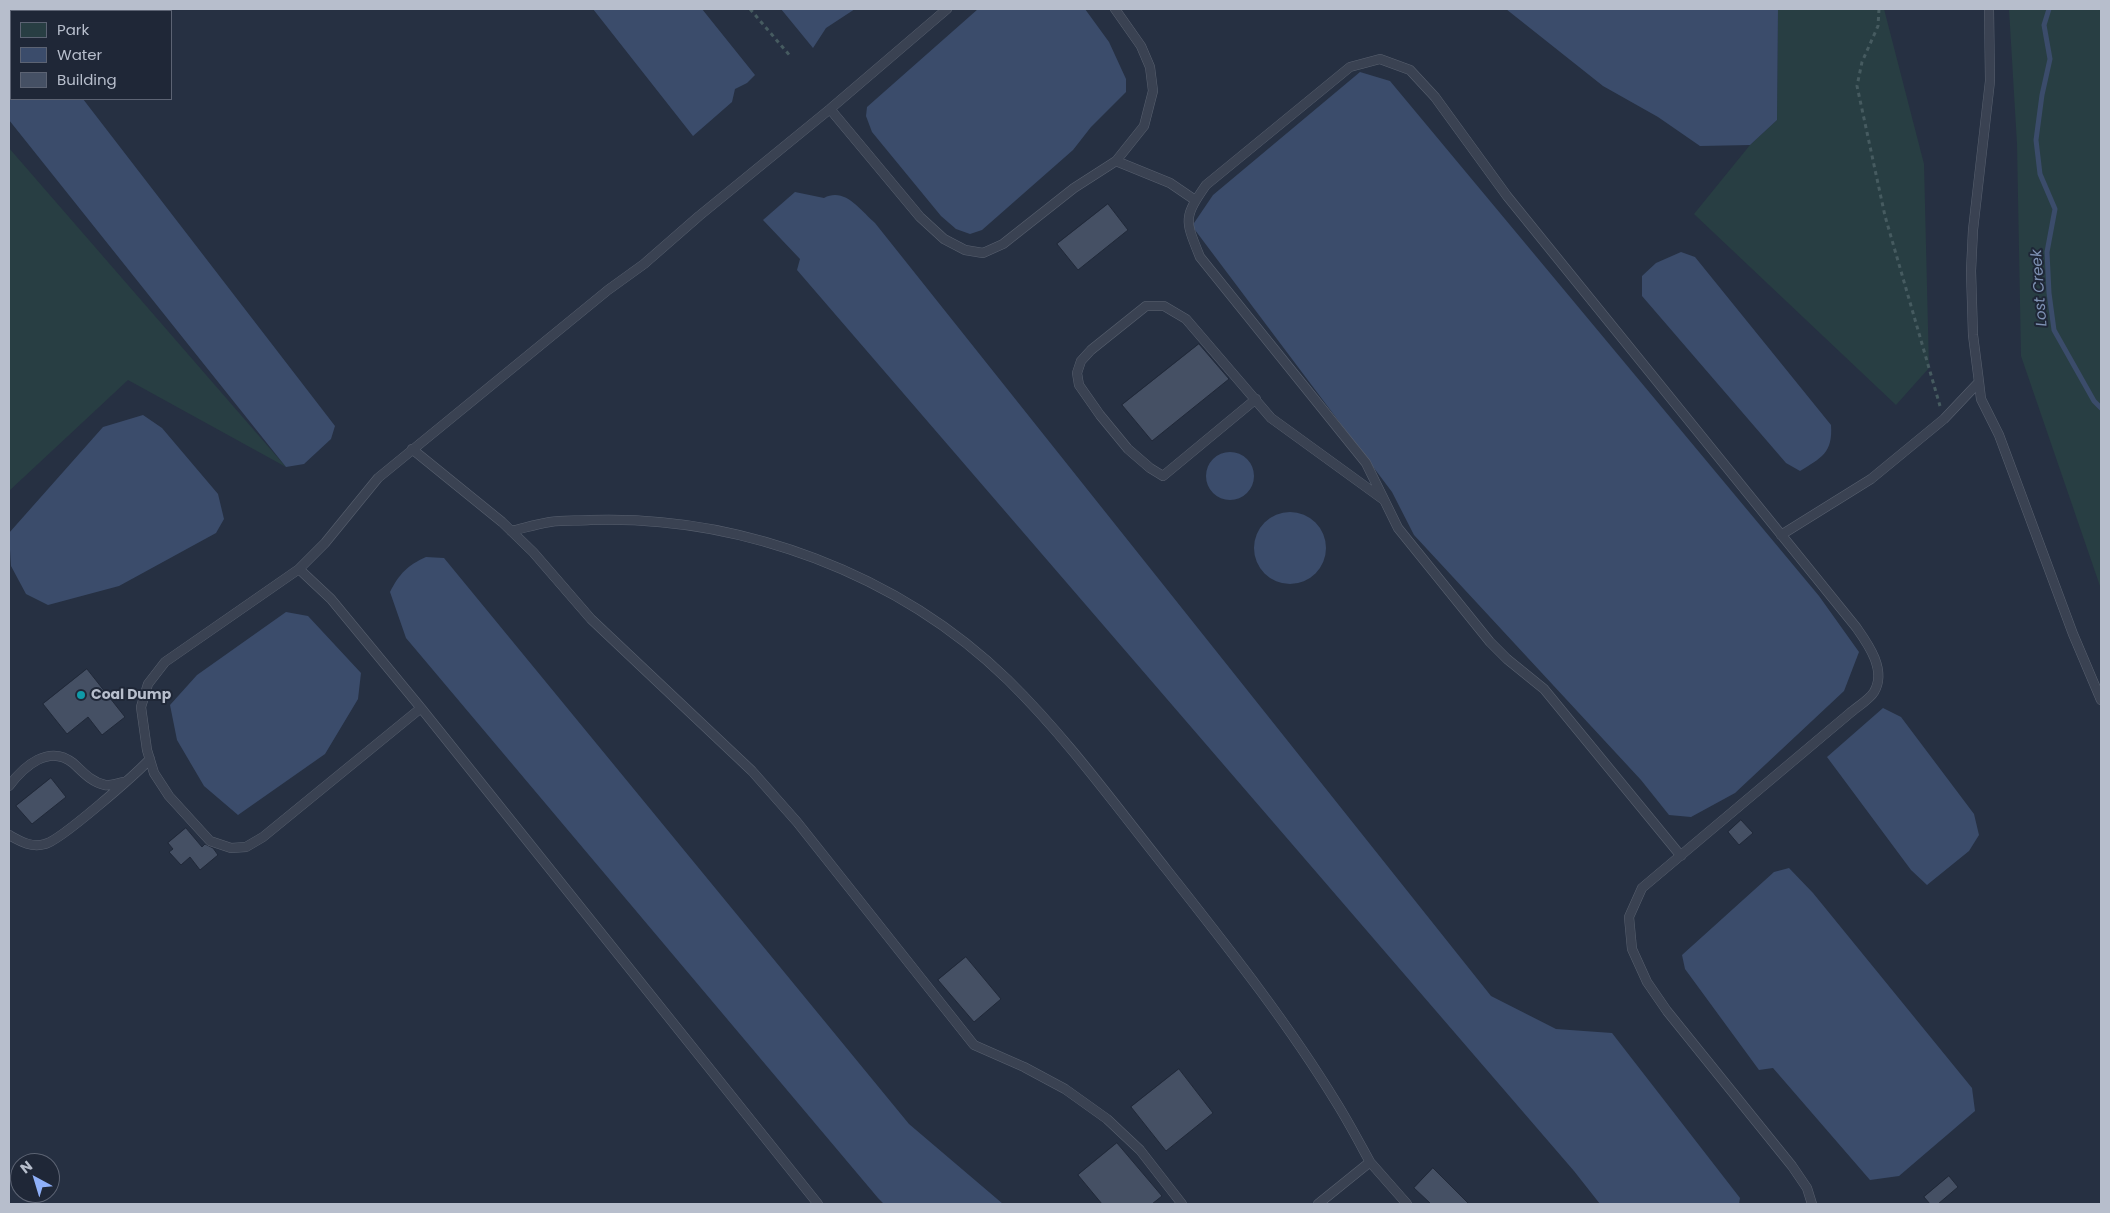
<!DOCTYPE html>
<style>
body{margin:0}
#map{position:relative;width:2110px;height:1213px;overflow:hidden;background:#263042;font-family:Poppins,sans-serif}
canvas{display:block}
.frame{position:absolute;inset:0;border:10px solid #b7becc;pointer-events:none}
.legend{position:absolute;left:10px;top:10px;width:162px;height:90px;box-sizing:border-box;background:#1f2737;border:1px solid #5c6373;margin:0;padding:6px 9px;list-style:none;font-size:15px;color:#b7becc}
.legend li{display:flex;align-items:center;gap:10px;height:25px}
.legend b{width:25px;border:1px solid #5c6373}
.north{position:absolute;left:10px;top:1153px;width:50px;height:50px;box-sizing:border-box;background:#1f2737;border:1px solid #5c6373;border-radius:50%;rotate:321deg;font-size:14px;font-weight:700;line-height:20px;text-align:center;color:#b7becc}
.north::after{content:'';display:block;margin:auto;width:18px;height:22px;background:#8fb0f9;clip-path:polygon(50% 0,100% 100%,50% 72%,0 100%)}
</style>
<div id="map">
<canvas width="2110" height="1213"></canvas>
<div class="frame"></div>
<ul class="legend">
<li><b style="height:14px;background:#283e43"></b>Park</li>
<li><b style="height:14px;background:#3b4c6b"></b>Water</li>
<li><b style="height:14px;background:#455064"></b>Building</li>
</ul>
<div class="north">N</div>
</div>
<script>
const ctx = document.querySelector('canvas').getContext('2d');
ctx.lineJoin = 'round';
function fill(path, color) {
  ctx.fillStyle = color;
  ctx.fill(path, 'evenodd');
}
function stroke(path, color, width, dash) {
  ctx.strokeStyle = color;
  ctx.lineWidth = width;
  ctx.lineCap = dash ? 'butt' : 'round';
  ctx.setLineDash(dash || []);
  ctx.stroke(path);
}
function write(font, color, halo, rows, align = 'center') {
  ctx.font = font + ' Poppins,sans-serif';
  ctx.lineWidth = 4;
  ctx.setLineDash([]);
  ctx.textBaseline = 'middle';
  ctx.strokeStyle = halo;
  ctx.fillStyle = color;
  for (const [text, x, y, turn = 0] of rows) {
    ctx.save();
    ctx.translate(x, y);
    ctx.rotate((+turn || 0) * Math.PI / 180);
    ctx.textAlign = isNaN(turn) ? turn : align;
    if (halo) ctx.strokeText(text, 0, 0);
    ctx.fillText(text, 0, 0);
    ctx.restore();
  }
}
fill(new Path2D(`
 M 1778,9 L 1884,9 L 1924,164 L 1929,368 L 1896,405 L 1694,214 L 1750,145 L 1777,120 Z
 M 2009,9 L 2101,9 L 2101,589 L 2021,356 L 2017,144 Z
 M 9,148 L 286,467 L 128,380 L 9,491 Z`), '#283e43');
fill(new Path2D(`
 M 9,9 L 13,9 L 15,11 L 11,11 L 11,99 L 83,99 L 335,426 L 331,439 L 304,464 L 286,467 L 9,120 Z
 M 593,9 L 702,9 L 755,75 L 747,83 L 735,89 L 732,102 L 693,136 Z
 M 781,9 L 855,9 L 826,28 L 813,48 Z
 M 978,9 L 1085,9 L 1109,42 L 1126,79 L 1126,92 L 1091,127 L 1073,150 L 982,230 L 970,234 L 956,229 L 941,216 L 872,132 L 866,116 L 867,107 Z
 M 1506,9 L 1778,9 L 1777,120 L 1750,145 L 1700,146 L 1658,117 L 1603,86 Z
 M 1360,72 L 1390,81 L 1819,596 L 1859,652 L 1844,691 L 1735,793 L 1691,817 L 1669,815 L 1641,780 L 1414,535 L 1392,492 L 1192,226 L 1213,195 Z
 M 795,192 L 824,198 C 845,187 860,210 875,223 L 1491,996 L 1556,1029 L 1612,1033 L 1740,1198 L 1739,1204 L 1600,1204 L 1574,1171 L 797,270 L 800,259 L 763,220 Z
 M 1681,252 L 1695,257 L 1831,425 C 1833,453 1821,458 1800,471 L 1786,463 L 1642,296 L 1642,276 L 1656,263 Z
 M 143,415 L 162,428 L 218,494 L 224,519 L 216,533 L 119,586 L 48,605 L 26,594 L 11,566 L 9,533 L 103,427 Z
 M1206 476a24 24 0 1 1 48 0a24 24 0 1 1-48 0Z
 M1254 548a36 36 0 1 1 72 0a36 36 0 1 1-72 0Z
 M 426,557 L 444,558 L 909,1124 L 1003,1204 L 884,1204 L 878,1198 L 406,638 L 390,592 C 399,574 408,565 426,557 Z
 M 286,612 L 308,616 L 361,673 L 358,699 L 325,754 L 238,815 L 204,786 L 177,740 L 170,705 L 197,675 Z
 M 1883,708 L 1901,717 L 1974,814 L 1979,835 L 1969,851 L 1927,885 L 1911,870 L 1827,757 Z
 M 1789,868 L 1813,893 L 1972,1088 L 1975,1111 L 1899,1176 L 1870,1180 L 1773,1068 L 1759,1070 L 1685,969 L 1682,955 L 1774,872 Z`), '#3b4c6b');
stroke(new Path2D(`
 M 2049,9 L 2044,25 L 2050,59 L 2042,95 L 2036,140 L 2040,174 L 2055,209 L 2047,252 L 2049,293 L 2054,330 L 2094,401 L 2101,408`), '#3b4c6b', 5);
const building = new Path2D(`
 M 1108,204 L 1128,230 L 1078,270 L 1057,244 Z
 M 1199,344 L 1229,379 L 1152,441 L 1122,405 Z
 M 87,669 L 125,717 L 102,735 L 88,717 L 67,734 L 43,704 Z
 M 51,778 L 66,797 L 32,824 L 16,806 Z
 M 1741,820 L 1753,833 L 1739,845 L 1728,832 Z
 M 186,828 L 202,847 L 205,844 L 213,848 L 218,855 L 200,870 L 190,857 L 181,865 L 169,852 L 173,849 L 168,843 Z
 M 966,957 L 1001,999 L 974,1022 L 938,980 Z
 M 1179,1069 L 1213,1113 L 1166,1151 L 1131,1107 Z
 M 1117,1143 L 1162,1196 L 1152,1204 L 1102,1204 L 1078,1175 Z
 M 1433,1168 L 1469,1204 L 1431,1204 L 1414,1188 Z
 M 1949,1176 L 1958,1187 L 1938,1204 L 1930,1204 L 1924,1197 Z`);
fill(building, '#455064');
stroke(building, '#212939', 1);
const lane = new Path2D(`
 M 1989,9 L 1990,81 L 1973,230 L 1971,271 L 1973,335 L 1979,382 L 1981,399 L 1999,435 L 2073,634 L 2101,700
 M 830,109 L 920,217 L 944,239 L 965,250 L 983,253 L 1003,244 L 1074,188 L 1116,161 L 1144,126 L 1153,91 L 1150,67 L 1141,46 L 1115,9
 M 1116,161 L 1170,183 L 1195,200
 M 1256,399 L 1163,476 L 1150,468 L 1128,449 L 1100,415 L 1079,385 L 1077,373 L 1081,361 L 1091,350 L 1146,306 L 1164,306 L 1186,319 L 1271,418 L 1384,500
 M 412,449 L 502,522 L 533,552 L 591,619 L 752,771 L 797,822 L 974,1045 L 1024,1067 L 1065,1089 L 1107,1119 L 1140,1150 L 1182,1204
 M 511,531 C 524,528 537,524 550,522 C 563,520 577,521 590,520 C 742,515 899,574 1008,680 C 1067,738 1116,806 1167,870 C 1226,945 1286,1020 1336,1102 C 1348,1121 1359,1142 1370,1162
 M 1781,535 L 1871,479 L 1944,419 L 1979,382
 M 299,569 L 331,599 L 421,708 L 818,1204
 M 421,708 L 263,837 L 246,847 L 231,848 L 210,841 L 169,796 L 154,773 L 147,750 L 141,707 L 148,684 L 165,662 L 299,569 L 325,543 L 378,478 L 608,290 L 644,264 L 699,216 L 830,109 L 947,9
 M 9,786 C 24,766 49,744 73,763 C 83,772 91,782 105,785 C 110,786 118,783 124,782
 M 9,835 C 20,841 31,848 45,844 C 60,841 136,774 150,759
 M 1681,856 L 1544,689 L 1507,659 L 1490,642 L 1398,528 L 1366,463 L 1200,257 C 1185,220 1183,218 1206,185 L 1350,67 L 1380,59 L 1410,70 L 1435,97 L 1507,196 L 1856,627 C 1868,644 1887,670 1874,692 C 1870,699 1857,707 1850,713 L 1642,888 L 1629,917 L 1632,949 L 1647,982 L 1667,1011 L 1792,1166 L 1807,1188 L 1812,1204
 M 1318,1204 L 1370,1162 L 1407,1204`);
stroke(lane, '#58606f', 10);
stroke(new Path2D(`
 M 750,9 L 791,57
 M 1879,9 L 1878,26 L 1862,62 L 1857,86 L 1885,216 L 1940,406`), '#465b60', 3, [4, 4]);
stroke(lane, '#3a4252', 9);
for (const [x, y, r, color] of [
 [81,695,5,"#0f9aa8"]
]) {
  const dot = new Path2D();
  dot.arc(x, y, r, 0, 2 * Math.PI);
  ctx.fillStyle = color;
  ctx.fill(dot);
  stroke(dot, '#1f2737', 2);
}
write('bold 14px', '#b7becc', '#1f2737', [
 ["Coal Dump",91,695]
], 'left');
write('italic 15px', '#7e91b3', '#1f2737', [
 ["Lost Creek",2040,288,-94]
]);
</script>
